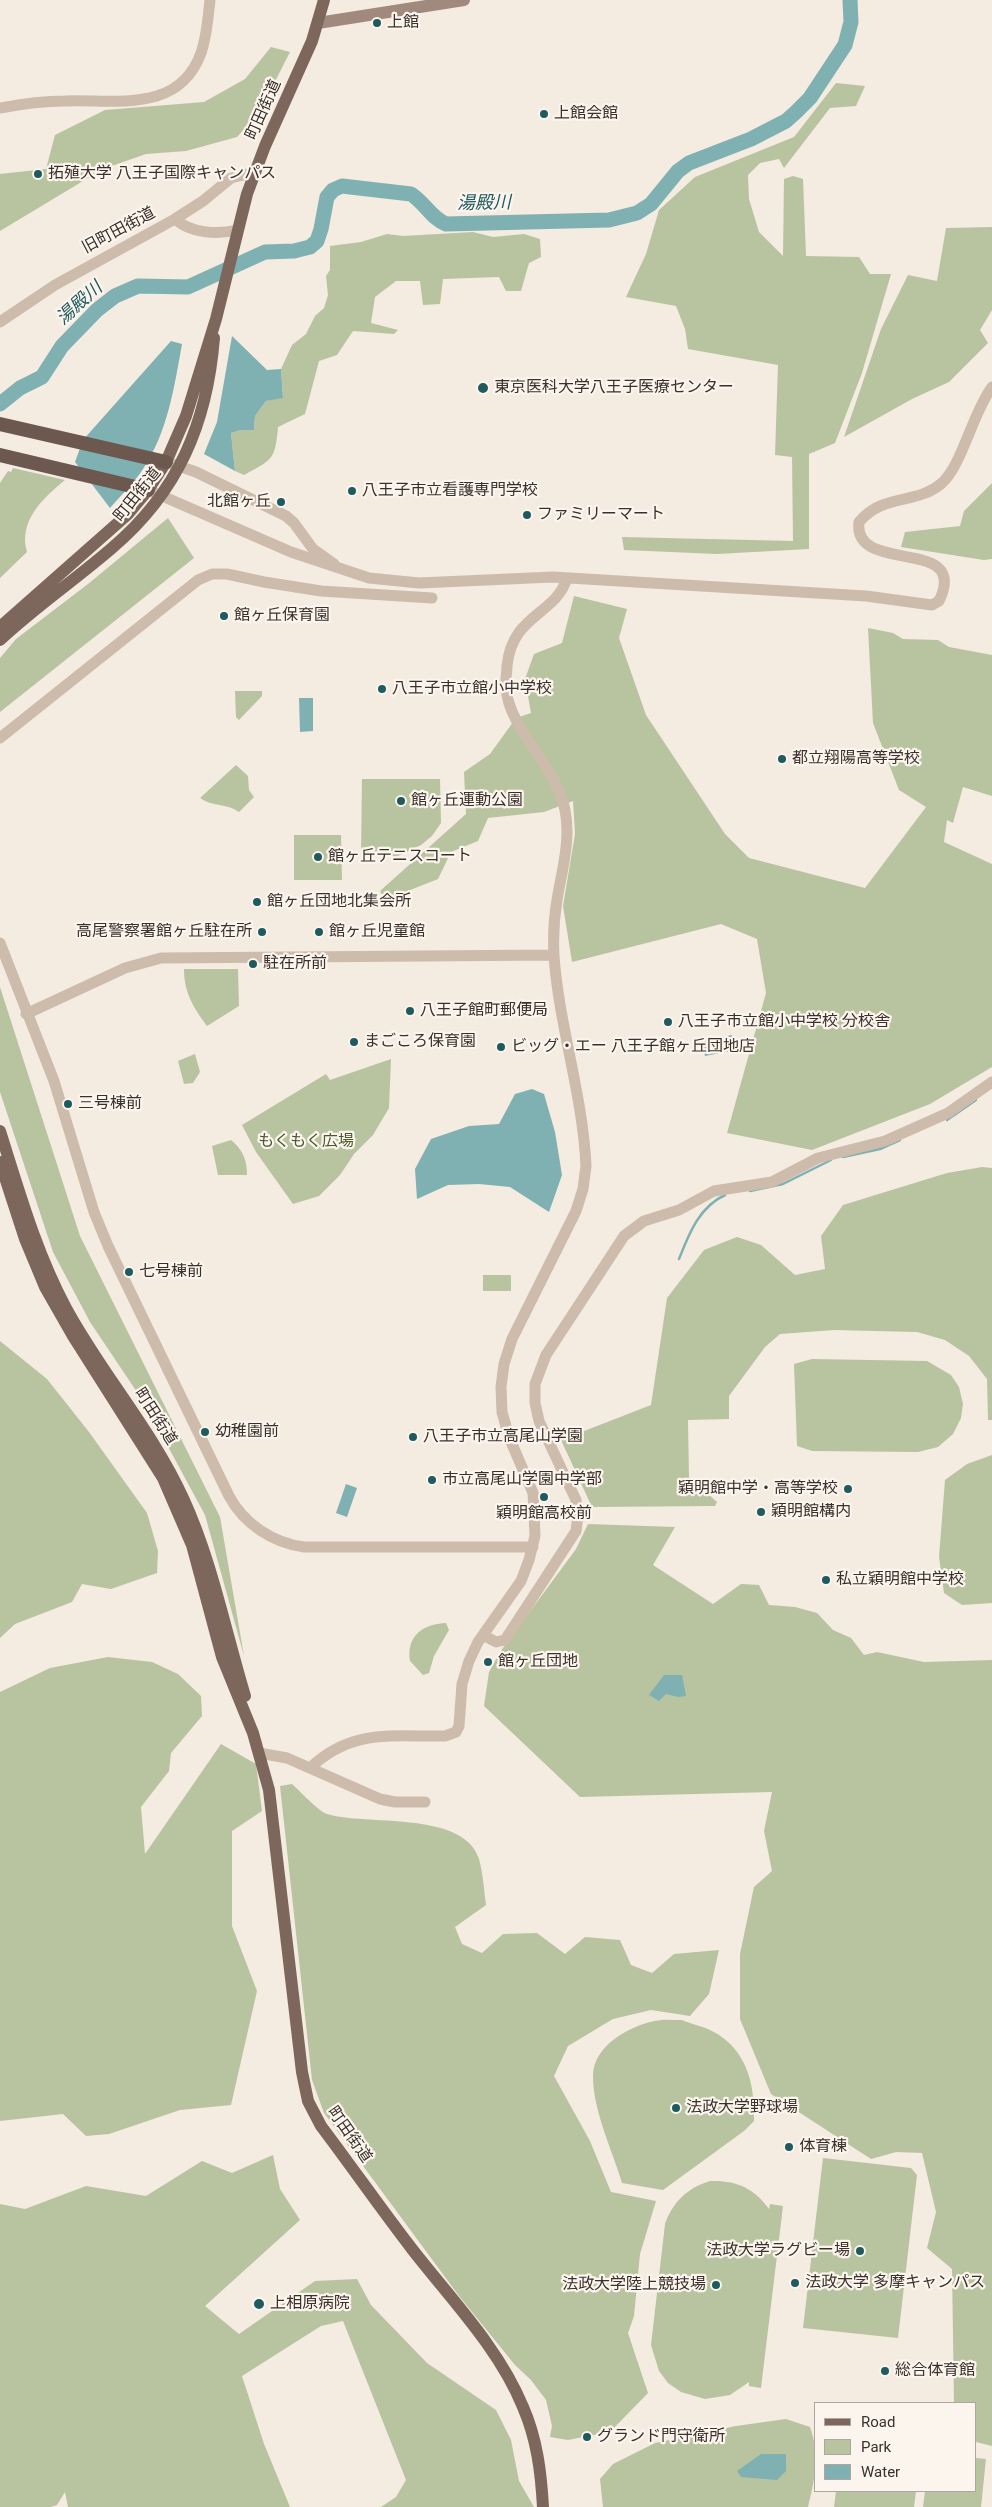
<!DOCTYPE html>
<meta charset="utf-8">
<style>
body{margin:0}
#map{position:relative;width:992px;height:2507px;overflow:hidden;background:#f4ebe1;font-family:Roboto,sans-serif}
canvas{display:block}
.legend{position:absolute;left:814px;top:2402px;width:162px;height:90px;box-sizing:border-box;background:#fbf5ee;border:1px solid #aea6a0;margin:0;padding:6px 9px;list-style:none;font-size:15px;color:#3b302b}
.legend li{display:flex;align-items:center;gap:10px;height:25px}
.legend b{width:25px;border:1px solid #aea6a0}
</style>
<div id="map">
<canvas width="992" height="2507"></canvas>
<ul class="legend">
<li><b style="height:6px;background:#7d675c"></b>Road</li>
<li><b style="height:14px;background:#b8c4a0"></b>Park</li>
<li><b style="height:14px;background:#7fb0b2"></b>Water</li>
</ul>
</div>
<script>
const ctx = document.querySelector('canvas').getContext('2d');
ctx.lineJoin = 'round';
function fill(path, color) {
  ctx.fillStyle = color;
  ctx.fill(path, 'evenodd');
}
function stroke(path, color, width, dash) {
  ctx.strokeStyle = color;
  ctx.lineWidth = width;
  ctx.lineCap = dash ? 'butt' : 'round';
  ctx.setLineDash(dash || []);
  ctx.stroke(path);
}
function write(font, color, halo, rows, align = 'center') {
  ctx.font = font + ' Roboto,"Noto Sans JP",sans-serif';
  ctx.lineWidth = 4.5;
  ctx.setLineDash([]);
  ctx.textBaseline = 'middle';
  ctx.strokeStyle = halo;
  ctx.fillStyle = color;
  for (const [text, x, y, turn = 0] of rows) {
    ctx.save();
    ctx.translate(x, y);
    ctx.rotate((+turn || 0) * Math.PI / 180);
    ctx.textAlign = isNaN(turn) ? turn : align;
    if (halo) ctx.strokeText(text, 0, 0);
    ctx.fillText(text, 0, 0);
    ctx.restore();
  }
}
fill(new Path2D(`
 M 271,47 L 290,52 L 259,113 L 237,137 L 186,151 L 146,154 L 103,169 L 0,231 L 0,174 L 46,169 L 55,135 L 105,110 L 204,102 L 245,79 Z
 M 836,83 L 865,86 L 856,106 L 830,108 L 784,168 L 779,159 L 760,163 L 748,175 L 749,199 L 759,232 L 783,256 L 784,179 L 793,176 L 803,179 L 806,256 L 859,257 L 870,274 L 891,274 L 862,373 L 835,443 L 809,454 L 809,549 L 717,554 L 624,550 L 622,537 L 793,541 L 792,457 L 775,455 L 778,365 L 688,349 L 685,329 L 676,306 L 626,297 L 646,254 L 659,210 L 695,177 L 794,137 Z
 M 992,227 L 992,310 L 980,330 L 988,343 L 949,382 L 912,399 L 844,437 L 881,329 L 908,275 L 937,281 L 946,228 Z
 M 473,232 L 493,237 L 524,234 L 540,239 L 541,257 L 529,263 L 521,291 L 506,291 L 499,277 L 443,279 L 440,304 L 423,305 L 420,281 L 396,281 L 375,297 L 371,323 L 398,330 L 394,334 L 353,331 L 337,355 L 319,361 L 305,414 L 278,427 C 275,460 273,459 244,475 L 235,471 L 231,433 L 241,430 L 254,430 L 255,416 L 266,401 L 283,397 L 281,369 L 292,345 L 306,334 L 315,316 L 324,308 L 328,295 L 326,276 L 330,270 L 330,246 L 361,242 L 387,234 L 403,236 Z
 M 13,468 L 65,480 C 43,498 18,521 27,552 L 0,578 L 0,483 L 8,471 L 11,472 Z
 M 992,483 L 992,559 L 984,560 L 901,547 L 905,532 L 960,526 L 964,511 Z
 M 168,518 L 194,558 L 0,712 L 0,658 L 16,639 L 88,584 Z
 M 574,596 L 627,609 L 619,638 L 646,715 L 725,834 L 749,858 L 865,888 L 926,807 L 899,790 L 873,723 L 868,628 L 893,633 L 903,639 L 938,640 L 949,647 L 992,655 L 992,796 L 963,787 L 953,823 L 947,820 L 944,842 L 992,864 L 992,1067 L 930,1104 L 812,1150 L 727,1133 L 766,993 L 757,939 L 721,924 L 572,962 L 563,906 L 575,834 L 573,801 L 544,812 L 488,818 L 478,841 L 451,852 L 438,879 L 385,900 L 380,891 L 466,814 L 464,772 L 490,754 L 516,718 L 531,713 L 525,679 L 534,654 L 562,643 Z
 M 235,691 L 262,691 L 262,696 L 239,720 L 236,717 Z
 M 236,765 L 248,776 L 249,790 L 254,797 L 239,812 C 227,803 212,807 200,798 Z
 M 362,779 L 440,779 L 441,823 L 432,836 L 421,845 L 398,856 L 361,857 Z
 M 294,835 L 341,835 L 342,880 L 294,880 Z
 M 184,969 L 238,969 L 239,1006 L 207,1026 C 193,1007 184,992 184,969 Z
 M 0,987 L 80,1236 L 220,1517 L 244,1656 L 205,1515 L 145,1404 L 90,1322 L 53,1252 L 0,1092 Z
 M 195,1054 L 200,1072 L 193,1083 L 184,1084 L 178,1061 Z
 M 391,1059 L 389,1108 L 373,1135 L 354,1154 L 340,1175 L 319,1196 L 293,1204 L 256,1152 L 242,1125 L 326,1074 L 330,1080 Z
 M 231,1140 C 243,1150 247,1160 247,1175 L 218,1175 L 212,1146 Z
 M 982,1167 L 992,1168 L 992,1420 L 988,1420 L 987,1379 L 969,1356 L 945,1340 L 917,1332 L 834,1330 L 780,1334 L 765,1347 L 729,1396 L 729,1419 L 688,1420 L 689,1477 L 717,1502 L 715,1506 L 592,1507 L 561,1440 L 651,1405 L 667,1298 L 704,1250 L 737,1237 L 761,1245 L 795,1275 L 825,1269 L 821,1236 L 843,1205 L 947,1173 Z
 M 483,1275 L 511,1275 L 511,1291 L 483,1291 Z
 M 0,1341 L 47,1379 L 89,1432 L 147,1513 L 158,1551 L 157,1573 L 111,1589 L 82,1584 L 72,1602 L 15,1624 L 0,1638 Z
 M 812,1359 L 927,1361 L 951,1375 L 959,1387 L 963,1404 L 961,1418 L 953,1434 L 938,1447 L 918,1452 L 812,1451 L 797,1446 L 794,1364 Z
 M 992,1455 L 992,1603 L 962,1605 L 944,1593 L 939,1557 L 945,1480 L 967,1464 Z
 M 588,1524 L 675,1527 L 653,1565 L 713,1604 L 741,1584 L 759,1585 L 769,1605 L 795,1607 L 817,1613 L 833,1630 L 851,1638 L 864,1655 L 877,1652 L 924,1662 L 992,1660 L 992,2446 L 976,2442 L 976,2403 L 954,2403 L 952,2269 L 927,2248 L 936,2212 L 922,2153 L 896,2152 L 871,2159 L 771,2094 L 740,2019 L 740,1954 L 754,1887 L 772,1871 L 764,1831 L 772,1792 L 580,1797 L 484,1706 L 489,1672 L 500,1652 L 576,1549 Z
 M 446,1623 L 449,1630 L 434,1656 L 429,1673 L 423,1675 L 410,1661 C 406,1636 423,1624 446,1623 Z
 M 108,1657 L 152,1662 L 178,1674 L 201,1696 L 202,1716 L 171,1753 L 169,1771 L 141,1807 L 145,1854 L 221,1744 L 256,1764 L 262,1811 L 232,1831 L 232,1926 L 257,1991 L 231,2105 L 180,2110 L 109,2134 L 86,2136 L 63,2114 L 0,2121 L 0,1692 L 50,1668 Z
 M 292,1784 C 300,1791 318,1811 327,1814 C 365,1826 464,1810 479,1859 C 483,1873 484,1890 486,1905 L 455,1927 L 462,1944 L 482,1953 L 503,1934 L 537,1933 L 565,1954 L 585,1937 L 620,1940 L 631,1965 L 652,1973 L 674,1954 L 719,1950 L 709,1994 L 690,2016 L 651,2010 L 613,2019 L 568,2046 L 554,2076 L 590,2141 L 611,2192 L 656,2201 L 640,2254 L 634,2316 L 628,2333 L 648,2393 L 610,2432 L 568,2440 L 550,2437 L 552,2426 L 546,2400 L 531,2380 L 515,2365 L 459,2296 L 324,2113 L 312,2080 L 280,1786 Z
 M 682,2020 C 691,2024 703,2026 712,2031 C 747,2049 755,2084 754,2121 L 744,2131 L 663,2190 L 622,2183 C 612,2149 593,2111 593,2076 C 593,2046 629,2026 655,2021 C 663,2019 673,2020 682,2020 Z
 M 273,2155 L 280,2189 L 300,2220 L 205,2306 L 239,2334 L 315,2281 L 357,2279 L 371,2305 L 427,2363 L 496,2410 L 511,2440 L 519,2481 L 534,2507 L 381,2507 L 396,2497 L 406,2480 L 343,2321 L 321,2326 L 242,2376 L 264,2444 L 290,2507 L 68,2507 L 65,2492 L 57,2505 L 51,2507 L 0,2507 L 0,2204 L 25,2209 L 86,2186 L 146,2196 L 202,2161 L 232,2173 Z
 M 823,2158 L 911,2168 L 917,2175 L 898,2338 L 803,2328 Z
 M 710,2181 C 736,2180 754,2188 769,2209 L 770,2204 L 783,2206 L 761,2388 L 749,2386 L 749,2382 L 730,2395 L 705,2399 L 681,2392 L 668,2383 L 659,2371 L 651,2345 L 665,2224 C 673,2202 687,2188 710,2181 Z
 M 786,2419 L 810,2427 C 820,2454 815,2479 808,2507 L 603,2507 L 600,2479 L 613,2464 L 655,2443 L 736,2426 Z
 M 976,2458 L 986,2459 L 981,2507 L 923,2507 L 925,2491 L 976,2491 Z
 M 836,2491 L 916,2491 L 914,2507 L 834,2507 Z`), '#b8c4a0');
fill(new Path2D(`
 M 232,336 L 267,370 L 281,369 L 283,398 L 266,401 L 255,416 L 254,430 L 241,430 L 231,433 L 235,471 L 204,454 L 217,422 Z
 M 171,341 L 182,344 C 174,388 168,431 143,469 C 134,483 121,495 110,508 L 75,462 L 83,440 Z
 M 299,698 L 313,698 L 313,731 L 300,732 Z
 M 732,1035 L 735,1050 L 705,1056 L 701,1041 Z
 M 532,1089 L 544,1094 L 555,1132 L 562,1175 L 549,1212 L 510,1187 L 479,1184 L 448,1185 L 417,1199 L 415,1169 L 431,1139 L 469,1126 L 499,1124 L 515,1094 Z
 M 346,1484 L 357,1488 L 347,1517 L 336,1513 Z
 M 664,1675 L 682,1675 L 686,1696 L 678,1697 L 666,1694 L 659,1701 L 649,1695 Z
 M 761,2454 L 786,2454 L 786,2471 L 777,2480 L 741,2477 L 737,2471 Z`), '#7fb0b2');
stroke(new Path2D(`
 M 947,1120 L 976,1100
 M 843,1157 L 880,1149 L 900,1140
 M 750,1191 L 783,1184 L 831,1160
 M 679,1259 C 689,1234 699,1207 725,1195`), '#7fb0b2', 2.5);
stroke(new Path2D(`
 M 0,404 L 20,388 L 42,377 L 62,346 L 97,310 L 115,296 L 138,286 L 188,287 L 265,252 L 294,251 L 310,247 L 317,241 L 321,229 L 327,197 L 333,190 L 342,186 L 411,194 C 425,203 431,218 446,224 L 609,220 L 637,213 L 651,204 L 678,171 L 689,163 L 751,139 L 786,121 L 796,112 L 810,98 L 845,45 L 851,22 L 850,0`), '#7fb0b2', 15);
stroke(new Path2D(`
 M 0,108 C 21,104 43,101 65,101 C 115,99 179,114 201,53 C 207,36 208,17 210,0
 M 175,219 C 190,233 217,235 237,230
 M 0,322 L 55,285 L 175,219 L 203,201 L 231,178 L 255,172
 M 170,463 L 196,472 L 286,516 L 294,523 L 313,549 L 334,564
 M 153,492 L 291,552 L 369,578 L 419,583 L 553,577 L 866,596 L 932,605 L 939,601 C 971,535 852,576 859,522 C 885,492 915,506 942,483 C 962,465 973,412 992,387
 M 0,738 L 198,580 L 212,574 L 227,574 L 264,582 L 321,591 L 432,598
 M 0,943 L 54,1081 L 94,1212 L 108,1246 L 229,1496 C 244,1524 273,1543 304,1547 L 533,1547
 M 26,1014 L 125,968 L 161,958 L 554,955
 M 483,1635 L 496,1642 L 505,1640 L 576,1531 L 578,1516 L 576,1500 L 539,1421 L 535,1403 L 535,1384 L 546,1355 L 624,1236 L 644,1221 L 679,1210 L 714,1191 L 772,1182 L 818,1158 L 885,1141 L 948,1113 L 992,1082
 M 259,1753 L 287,1758 L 380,1799 L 395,1802 L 425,1802
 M 310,1768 C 352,1728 392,1737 445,1736 L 456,1732 L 459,1726 L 462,1684 L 469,1661 L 478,1642 L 521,1581 L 529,1560 L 535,1536 L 533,1493 L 509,1437 L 502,1412 L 501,1387 L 504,1364 L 512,1339 L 576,1211 L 583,1189 L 586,1166 C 583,1096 559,1026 554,956 C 553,938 554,918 557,900 C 562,870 571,840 565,810 C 556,764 509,730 506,688 C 505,681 507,673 507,666 C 512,614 556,615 567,578`), '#cdbbac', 11);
stroke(new Path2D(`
 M 318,23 L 464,0`), '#a18a7d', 12);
stroke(new Path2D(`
 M 0,627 L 128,514 L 148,490 L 166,462 L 186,416 L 216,319 L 247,194 L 265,146 L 312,41 L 324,0
 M 0,640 C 35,607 75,580 112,548 C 178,492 207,424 214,338
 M 0,1131 C 19,1191 36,1252 66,1308 C 101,1373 152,1430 183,1498 C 212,1561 225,1630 245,1696
 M 0,1162 L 25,1239 L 45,1287 L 73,1336 L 163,1478 L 192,1545 L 222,1657 L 253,1733 L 269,1790 L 302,2072 L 308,2101 L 321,2126 C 352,2167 381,2209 412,2249 C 450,2298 499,2348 523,2407 C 537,2439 541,2472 543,2507`), '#7d675c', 12);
stroke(new Path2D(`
 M 0,424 L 166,462
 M 0,455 L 148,490`), '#6c584f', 14);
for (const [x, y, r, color] of [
 [377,23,5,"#1f5a5e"],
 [544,114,5,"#1f5a5e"],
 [38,174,5,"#1f5a5e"],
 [483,388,6,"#1f5a5e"],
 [352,491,5,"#1f5a5e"],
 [281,502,5,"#1f5a5e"],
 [527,515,5,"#1f5a5e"],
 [224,616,5,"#1f5a5e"],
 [382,689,5,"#1f5a5e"],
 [782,759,5,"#1f5a5e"],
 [401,801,5,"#1f5a5e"],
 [318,857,5,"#1f5a5e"],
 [257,902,5,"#1f5a5e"],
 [262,932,5,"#1f5a5e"],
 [319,932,5,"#1f5a5e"],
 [253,964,5,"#1f5a5e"],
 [410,1011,5,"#1f5a5e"],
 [668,1022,5,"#1f5a5e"],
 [354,1042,5,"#1f5a5e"],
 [501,1047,5,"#1f5a5e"],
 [68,1104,5,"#1f5a5e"],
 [129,1272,5,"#1f5a5e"],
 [205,1432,5,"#1f5a5e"],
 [413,1437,5,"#1f5a5e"],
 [432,1480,5,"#1f5a5e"],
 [848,1489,5,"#1f5a5e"],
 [544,1497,5,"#1f5a5e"],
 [761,1512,5,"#1f5a5e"],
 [826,1580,5,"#1f5a5e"],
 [488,1662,5,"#1f5a5e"],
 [676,2108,5,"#1f5a5e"],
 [789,2147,5,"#1f5a5e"],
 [860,2251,5,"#1f5a5e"],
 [795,2283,5,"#1f5a5e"],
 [716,2285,5,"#1f5a5e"],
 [259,2304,6,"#1f5a5e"],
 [885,2371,5,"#1f5a5e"],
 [587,2437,5,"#1f5a5e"]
]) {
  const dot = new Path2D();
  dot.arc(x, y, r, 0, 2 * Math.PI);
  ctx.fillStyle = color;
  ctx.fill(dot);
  stroke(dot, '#fbf5ee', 2);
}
write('16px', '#3b302b', '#fbf5ee', [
 ["上館",387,23],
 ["上館会館",554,114],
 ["拓殖大学 八王子国際キャンパス",48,174],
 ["東京医科大学八王子医療センター",494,388],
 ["八王子市立看護専門学校",362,491],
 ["北館ヶ丘",271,502,"right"],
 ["ファミリーマート",537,515],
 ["館ヶ丘保育園",234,616],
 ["八王子市立館小中学校",392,689],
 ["都立翔陽高等学校",792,759],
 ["館ヶ丘運動公園",411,801],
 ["館ヶ丘テニスコート",328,857],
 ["館ヶ丘団地北集会所",267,902],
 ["高尾警察署館ヶ丘駐在所",252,932,"right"],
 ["館ヶ丘児童館",329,932],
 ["駐在所前",263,964],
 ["八王子館町郵便局",420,1011],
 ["八王子市立館小中学校 分校舎",678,1022],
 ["まごころ保育園",364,1042],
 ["ビッグ・エー 八王子館ヶ丘団地店",511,1047],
 ["三号棟前",78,1104],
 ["七号棟前",139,1272],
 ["幼稚園前",215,1432],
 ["八王子市立高尾山学園",423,1437],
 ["市立高尾山学園中学部",442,1480],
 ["穎明館中学・高等学校",838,1489,"right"],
 ["穎明館構内",771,1512],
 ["穎明館高校前",544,1514,"center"],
 ["私立穎明館中学校",836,1580],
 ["館ヶ丘団地",498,1662],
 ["法政大学野球場",686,2108],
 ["体育棟",799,2147],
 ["法政大学ラグビー場",850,2251,"right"],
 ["法政大学 多摩キャンパス",805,2283],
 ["法政大学陸上競技場",706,2285,"right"],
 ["上相原病院",270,2304],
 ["総合体育館",895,2371],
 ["グランド門守衛所",597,2437]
], 'left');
write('16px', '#3b302b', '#fbf5ee', [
 ["町田街道",264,110,-66],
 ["旧町田街道",119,231,-28],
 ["町田街道",138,495,-51],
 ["町田街道",155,1417,57],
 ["町田街道",349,2135,55]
]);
write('16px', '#4a5a2e', '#fbf5ee', [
 ["もくもく広場",306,1142]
]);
write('italic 18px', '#1f5a5e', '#fbf5ee', [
 ["湯殿川",484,204,-1],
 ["湯殿川",80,304,-42]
]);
</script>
